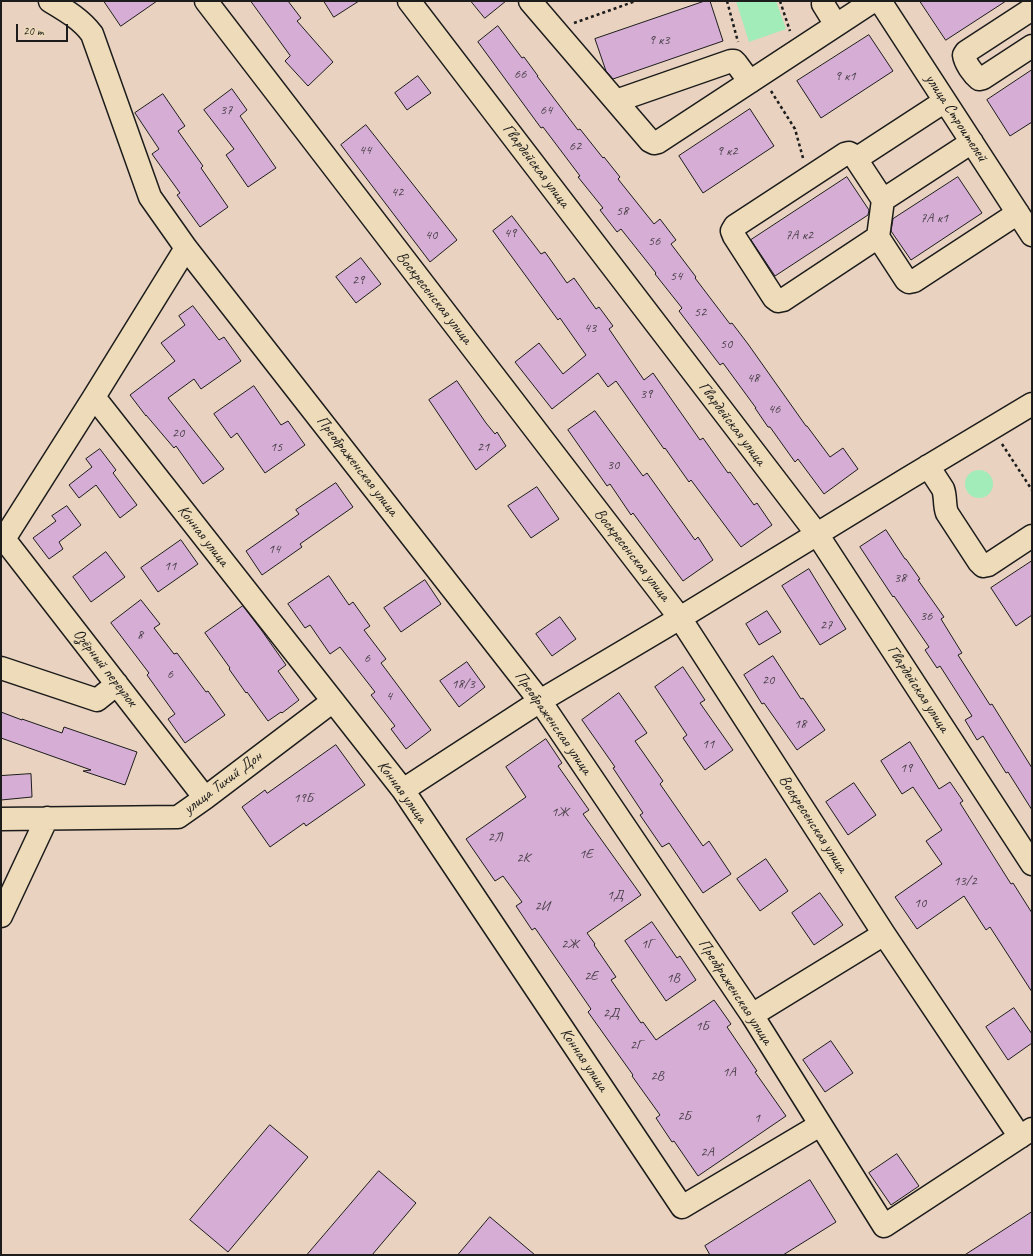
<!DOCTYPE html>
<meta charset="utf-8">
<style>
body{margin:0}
#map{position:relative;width:1033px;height:1256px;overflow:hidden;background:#e9d2bf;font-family:Caveat,sans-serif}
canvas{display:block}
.frame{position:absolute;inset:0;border:2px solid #1c1c1c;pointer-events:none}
.scale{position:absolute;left:16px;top:24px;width:52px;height:18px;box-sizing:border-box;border:2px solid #1c1c1c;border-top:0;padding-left:5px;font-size:12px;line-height:14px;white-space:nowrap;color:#1c1c1c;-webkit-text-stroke:3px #eedbb9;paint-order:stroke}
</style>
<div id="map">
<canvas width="1033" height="1256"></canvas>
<div class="frame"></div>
<div class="scale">20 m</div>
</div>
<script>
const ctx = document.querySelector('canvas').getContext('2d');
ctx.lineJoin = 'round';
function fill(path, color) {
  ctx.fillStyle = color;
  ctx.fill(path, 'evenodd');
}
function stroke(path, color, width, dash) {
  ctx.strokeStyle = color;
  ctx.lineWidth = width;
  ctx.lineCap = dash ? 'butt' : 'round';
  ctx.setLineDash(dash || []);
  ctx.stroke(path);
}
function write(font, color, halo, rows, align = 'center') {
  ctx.font = font + ' Caveat,sans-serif';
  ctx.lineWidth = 3;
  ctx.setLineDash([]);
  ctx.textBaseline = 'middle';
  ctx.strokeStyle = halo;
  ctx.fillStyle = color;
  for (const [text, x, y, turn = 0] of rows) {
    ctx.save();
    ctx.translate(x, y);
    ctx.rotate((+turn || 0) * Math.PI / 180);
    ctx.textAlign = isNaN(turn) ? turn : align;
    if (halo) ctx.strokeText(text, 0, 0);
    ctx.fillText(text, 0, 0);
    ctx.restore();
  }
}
fill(new Path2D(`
 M 736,1 L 776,1 L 786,29 L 749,42 Z
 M965 484a14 14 0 1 1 28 0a14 14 0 1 1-28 0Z`), '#a2ecba');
const building = new Path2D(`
 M 104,1 L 157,1 L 121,26 Z
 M 251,1 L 288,1 L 301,18 L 297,21 L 333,62 L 308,86 L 285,61 L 290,56 Z
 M 324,1 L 359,1 L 334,17 Z
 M 471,1 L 506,1 L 485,18 Z
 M 705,1 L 710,1 L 723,41 L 613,79 L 606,71 L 595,39 Z
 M 920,1 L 1006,1 L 946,40 Z
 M 498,26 L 522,58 L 524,57 L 538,76 L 537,76 L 578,130 L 580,129 L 603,158 L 604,157 L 620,177 L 618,179 L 654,224 L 660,219 L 676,240 L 671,244 L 696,277 L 695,278 L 730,324 L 732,323 L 748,344 L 806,426 L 807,426 L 830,457 L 843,448 L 858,469 L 824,494 L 798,459 L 795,462 L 770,427 L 768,427 L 755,408 L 756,408 L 723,363 L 720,365 L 679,311 L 682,308 L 655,274 L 656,273 L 621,229 L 617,232 L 600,210 L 603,208 L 578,177 L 580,176 L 543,127 L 541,128 L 478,42 Z
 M 869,35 L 893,71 L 821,118 L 797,81 Z
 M 1032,70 L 1032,122 L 1010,136 L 987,100 Z
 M 418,76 L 431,93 L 407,110 L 395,93 Z
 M 232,89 L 247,110 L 240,116 L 276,168 L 248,187 L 226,155 L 234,149 L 204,110 Z
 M 163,94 L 185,126 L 178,131 L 203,166 L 201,168 L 228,207 L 200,227 L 177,195 L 180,193 L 152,154 L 159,149 L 135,113 Z
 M 750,109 L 774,146 L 703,193 L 679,156 Z
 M 366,125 L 457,240 L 430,262 L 341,145 Z
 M 847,177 L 869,210 L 868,215 L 775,276 L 751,240 Z
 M 958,177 L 982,213 L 911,260 L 891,231 L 893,219 Z
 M 512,216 L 541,254 L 545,252 L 567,283 L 574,278 L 596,309 L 599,307 L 613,326 L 609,329 L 644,380 L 653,373 L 700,440 L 703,438 L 728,473 L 730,472 L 754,505 L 757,503 L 772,525 L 741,547 L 691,480 L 689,482 L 665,448 L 664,449 L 616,381 L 608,387 L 598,373 L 552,409 L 515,362 L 539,343 L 563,374 L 586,355 L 560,318 L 558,320 L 493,231 Z
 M 361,258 L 381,284 L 356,303 L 336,277 Z
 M 193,306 L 219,340 L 224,337 L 241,361 L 201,389 L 194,379 L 168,398 L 224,469 L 203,484 L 176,446 L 174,448 L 146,415 L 146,416 L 130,395 L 175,361 L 161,343 L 185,325 L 179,316 Z
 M 457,381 L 486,423 L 495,434 L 497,432 L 506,446 L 476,470 L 429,400 Z
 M 254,386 L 281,425 L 288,421 L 305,445 L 265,473 L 237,433 L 231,438 L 214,414 Z
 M 595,411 L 643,476 L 647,473 L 695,540 L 698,537 L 713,560 L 683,581 L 633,513 L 631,515 L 610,484 L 607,486 L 568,430 Z
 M 100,449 L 116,470 L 113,473 L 137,505 L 120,518 L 96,485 L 79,498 L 69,485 L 92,467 L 86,459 Z
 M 336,483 L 353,507 L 300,544 L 302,547 L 262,575 L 246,551 L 299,514 L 296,510 Z
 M 537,487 L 559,519 L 531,538 L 508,506 Z
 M 67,506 L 81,525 L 59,542 L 63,549 L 49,559 L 33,538 L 56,521 L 52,516 Z
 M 886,530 L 905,559 L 906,559 L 920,579 L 918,580 L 944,617 L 941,619 L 962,653 L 958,655 L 990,705 L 992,704 L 1032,768 L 1032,810 L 1008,772 L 1006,773 L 983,736 L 977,740 L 965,720 L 972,716 L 940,666 L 937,668 L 925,650 L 929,647 L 894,596 L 893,597 L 860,547 Z
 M 181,540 L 198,564 L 158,592 L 141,568 Z
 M 106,552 L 125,577 L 91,602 L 73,577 Z
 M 1032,561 L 1032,615 L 1016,626 L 991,588 Z
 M 809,569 L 846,629 L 820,645 L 782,586 Z
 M 329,576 L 349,605 L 353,602 L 370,626 L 364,630 L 386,659 L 381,663 L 431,730 L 406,749 L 391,729 L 395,726 L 371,695 L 375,692 L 340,647 L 330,654 L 310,625 L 305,628 L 288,604 Z
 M 425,580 L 441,604 L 401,632 L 384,608 Z
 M 141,600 L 160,624 L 154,628 L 174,654 L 177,653 L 206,692 L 208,691 L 225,715 L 185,743 L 168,719 L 175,714 L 147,675 L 149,673 L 111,623 Z
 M 243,606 L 262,631 L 286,665 L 278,671 L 299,700 L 282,713 L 281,712 L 268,721 L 247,692 L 246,693 L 229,669 L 230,668 L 205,633 Z
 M 767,611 L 781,632 L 759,645 L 746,624 Z
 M 560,617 L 576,639 L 552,656 L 536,634 Z
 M 773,656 L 801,699 L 803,698 L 825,730 L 797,750 L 764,703 L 762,704 L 744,675 Z
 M 467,662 L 485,687 L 459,707 L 440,681 Z
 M 683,667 L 705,700 L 700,703 L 733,750 L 705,770 L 683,738 L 687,735 L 655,687 Z
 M 619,693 L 647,733 L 635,741 L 663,781 L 660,784 L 703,846 L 709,841 L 731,874 L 703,893 L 669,843 L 662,847 L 640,815 L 643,813 L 613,768 L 615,767 L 582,720 Z
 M 1,712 L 22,720 L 22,719 L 62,733 L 64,727 L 137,752 L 125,785 L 83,771 L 91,770 L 1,738 Z
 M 546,739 L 562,763 L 558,766 L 589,810 L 583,814 L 641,895 L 587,933 L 595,944 L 594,945 L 616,977 L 611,980 L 641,1023 L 643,1022 L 656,1040 L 714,1000 L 731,1024 L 727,1027 L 757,1071 L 755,1072 L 786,1116 L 698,1176 L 674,1141 L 672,1142 L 656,1118 L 660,1115 L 632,1076 L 633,1075 L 588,1012 L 591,1009 L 535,928 L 532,930 L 516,906 L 522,902 L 503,876 L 495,881 L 466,839 L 526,797 L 506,767 Z
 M 910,742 L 939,789 L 950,782 L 963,801 L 960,803 L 1011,884 L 1013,883 L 1032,913 L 1032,992 L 990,927 L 986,930 L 964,896 L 917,929 L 895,897 L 942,864 L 926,841 L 942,830 L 913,787 L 902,794 L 881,761 Z
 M 336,745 L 365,785 L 306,826 L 304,823 L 270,847 L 242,807 L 265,790 L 267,793 Z
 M 31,774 L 32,797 L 1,800 L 1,776 Z
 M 854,783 L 876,815 L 848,835 L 826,802 Z
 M 766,859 L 788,891 L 760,911 L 737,879 Z
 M 820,893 L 843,925 L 814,945 L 792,913 Z
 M 652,922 L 677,958 L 680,956 L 696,980 L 666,1001 L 625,941 Z
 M 1014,1008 L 1032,1034 L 1032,1043 L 1008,1060 L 986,1027 Z
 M 831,1041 L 853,1073 L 825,1092 L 803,1060 Z
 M 270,1125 L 308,1157 L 228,1252 L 190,1220 Z
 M 897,1154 L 919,1186 L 891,1205 L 869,1173 Z
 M 379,1171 L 416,1203 L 372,1255 L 307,1255 Z
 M 810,1180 L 836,1222 L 783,1255 L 710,1255 L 705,1246 Z
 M 1032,1212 L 1032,1255 L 965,1255 Z
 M 490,1217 L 535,1255 L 458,1255 Z`);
fill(building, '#d6aed5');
stroke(building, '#1c1c1c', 1);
const minor = new Path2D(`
 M 50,1 C 65,10 81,19 92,34 L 150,197 L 186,248 L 540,701 L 752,1015 L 884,1226 L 1032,1129
 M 206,1 L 680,618 L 884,934 L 1020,1137
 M 409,1 L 817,534 L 1032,864
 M 530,1 L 650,141 L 654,143 L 658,142 L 873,1
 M 880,1 L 1032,235
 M 823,4 L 836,25
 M 1032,9 L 966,52 L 964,55 C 965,63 973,74 979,79 L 983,78 L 1032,46
 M 616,101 L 731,61 L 734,61 L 736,63 L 750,82
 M 945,101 L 856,159 L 853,155 L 849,153 L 845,154 L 735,226 L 732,231 L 734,236 L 774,298 L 778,301 L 783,300 L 878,237 L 906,280 L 909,282 L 914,281 L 1018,213
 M 856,159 L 883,200 L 972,142
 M 878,237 L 883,200
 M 186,248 L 94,397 L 4,539 L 205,798
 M 94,397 L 403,790 L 682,1207 L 820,1125
 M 928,466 L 943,489 C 946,497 944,505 947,513 L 979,562 L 983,566 L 988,565 L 1032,536
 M 1,668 L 97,700 L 117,684
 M 403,790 L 540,701 L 680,618 L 907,479 L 1032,404
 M 1,819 L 178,817 L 205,798 L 333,701
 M 1,916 L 47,818
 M 752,1015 L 884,934`);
stroke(minor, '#1c1c1c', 25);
stroke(new Path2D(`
 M 727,1 L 738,42
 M 780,1 L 790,31
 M 574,23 L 636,1
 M 771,91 L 795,129 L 803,158
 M 1002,444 L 1032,490`), '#1c1c1c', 2.5, [3, 3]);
stroke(minor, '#eedbb9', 22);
write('14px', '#4a404a', null, [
 ["9 к3",659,40],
 ["66",520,74],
 ["9 к1",845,76],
 ["37",226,110],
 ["64",546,110],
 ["62",575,146],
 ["44",365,150],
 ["9 к2",727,151],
 ["42",397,192],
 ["58",622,211],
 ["7А к1",934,218],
 ["49",510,233],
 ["40",431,235],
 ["7А к2",799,235],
 ["56",654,241],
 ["54",676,276],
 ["29",358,280],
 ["52",700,312],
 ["43",590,328],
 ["50",726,344],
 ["48",753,378],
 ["39",646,394],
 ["46",774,409],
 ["20",178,433],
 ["15",276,447],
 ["21",483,447],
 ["30",613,465],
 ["14",274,549],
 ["11",170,566],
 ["38",900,578],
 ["36",926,616],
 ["27",826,625],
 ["8",140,635],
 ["6",367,658],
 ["6",170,674],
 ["20",768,680],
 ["18/3",463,684],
 ["4",389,696],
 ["18",800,724],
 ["11",708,744],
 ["19",906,768],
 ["19Б",303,798],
 ["1Ж",560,812],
 ["2Л",495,837],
 ["1Е",586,854],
 ["2К",523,858],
 ["13/2",965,881],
 ["1Д",615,895],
 ["10",920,903],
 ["2И",542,906],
 ["2Ж",570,944],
 ["1Г",647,944],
 ["2Е",591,976],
 ["1В",673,978],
 ["2Д",611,1013],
 ["1Б",702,1026],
 ["2Г",636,1045],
 ["1А",729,1072],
 ["2В",657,1076],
 ["2Б",684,1116],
 ["1",757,1118],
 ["2А",707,1152]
]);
write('16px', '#1c1c1c', '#eedbb9', [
 ["улица Строителей",956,118,57],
 ["Гвардейская улица",536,166,53],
 ["Воскресенская улица",434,298,52],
 ["Гвардейская улица",732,424,53],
 ["Преображенская улица",357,466,52],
 ["Конная улица",203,536,52],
 ["Воскресенская улица",632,555,52],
 ["Озёрный переулок",105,668,52],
 ["Гвардейская улица",918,689,57],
 ["Преображенская улица",553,723,55],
 ["улица Тихий Дон",223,783,-37],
 ["Конная улица",402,792,54],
 ["Воскресенская улица",813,824,57],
 ["Преображенская улица",735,992,57],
 ["Конная улица",584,1060,56]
]);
</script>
